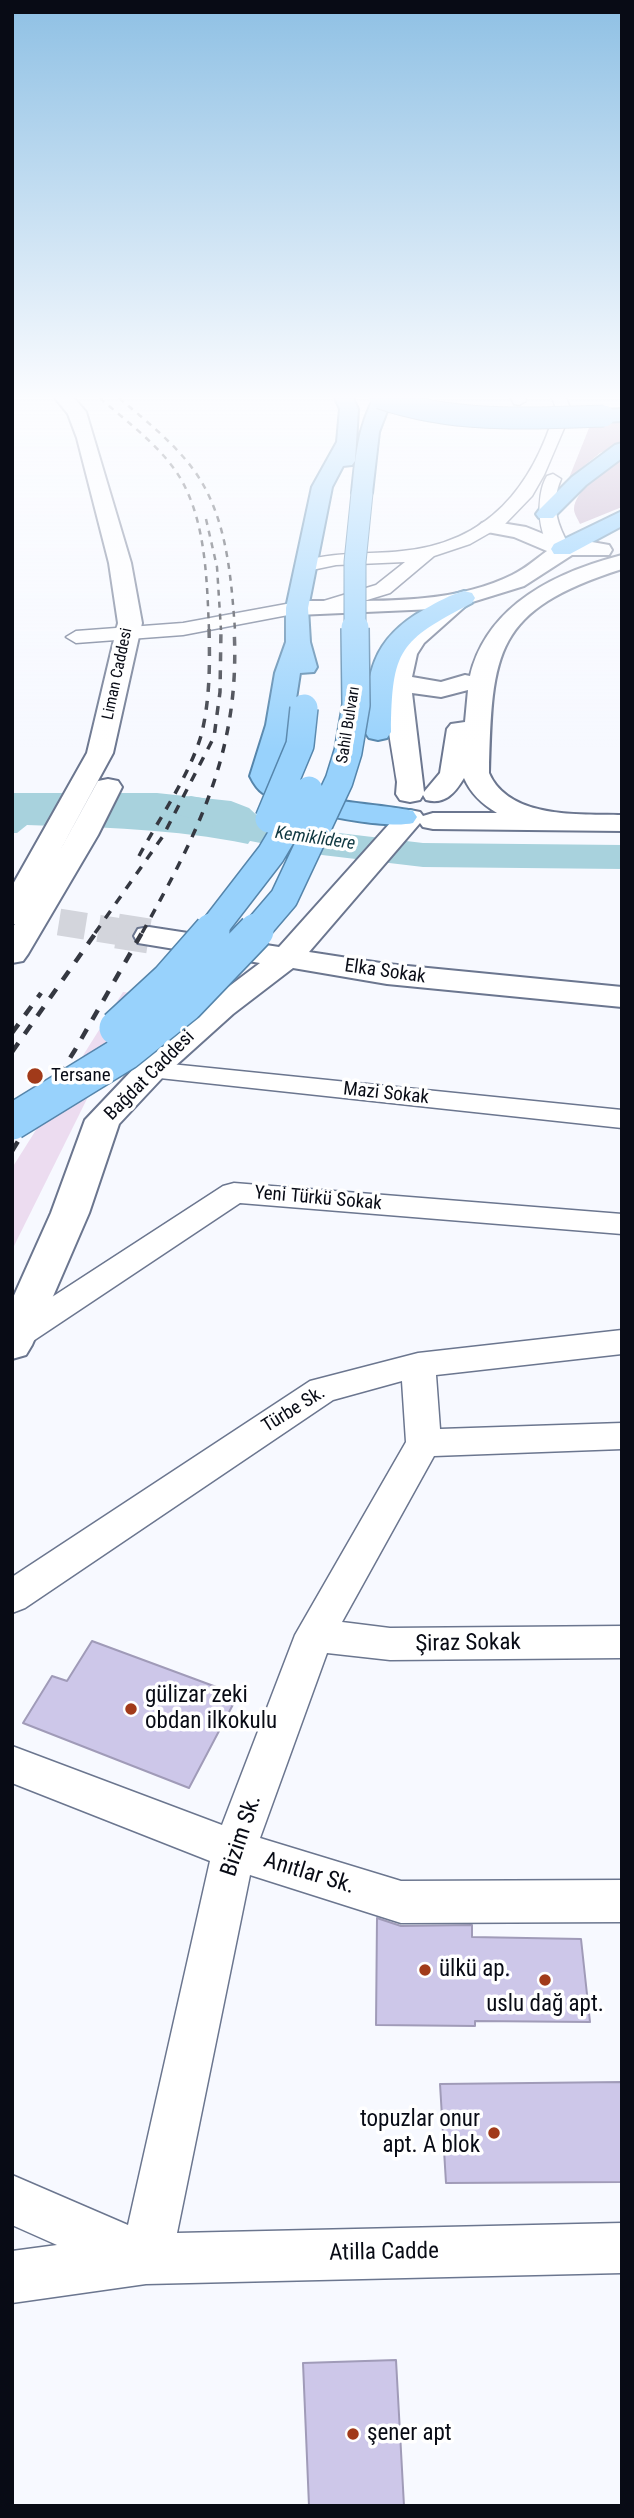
<!DOCTYPE html>
<meta charset="utf-8">
<style>
body{margin:0}
#map{position:relative;width:634px;height:2518px;overflow:hidden;background:#f7f9ff;font-family:"Roboto Condensed",sans-serif}
canvas{display:block}
.frame{position:absolute;inset:0;border:14px solid #080b15;pointer-events:none}
</style>
<div id="map">
<canvas width="634" height="2518"></canvas>
<div class="frame"></div>
</div>
<script>
const ctx = document.querySelector('canvas').getContext('2d');
ctx.lineJoin = 'round';
function fill(path, color) {
  ctx.fillStyle = color;
  ctx.fill(path, 'evenodd');
}
function stroke(path, color, width, dash) {
  ctx.strokeStyle = color;
  ctx.lineWidth = width;
  ctx.lineCap = dash ? 'butt' : 'round';
  ctx.setLineDash(dash || []);
  ctx.stroke(path);
}
function write(font, color, halo, rows, align = 'center') {
  ctx.font = font + ' "Roboto Condensed",sans-serif';
  ctx.lineWidth = 7;
  ctx.setLineDash([]);
  ctx.textBaseline = 'middle';
  ctx.strokeStyle = halo;
  ctx.fillStyle = color;
  for (const [text, x, y, turn = 0] of rows) {
    ctx.save();
    ctx.translate(x, y);
    ctx.rotate((+turn || 0) * Math.PI / 180);
    ctx.textAlign = isNaN(turn) ? turn : align;
    if (halo) ctx.strokeText(text, 0, 0);
    ctx.fillText(text, 0, 0);
    ctx.restore();
  }
}
fill(new Path2D(`
 M 123,992 L 139,994 L 12,1250 L 12,1168 Z`), '#ecdcf0');
fill(new Path2D(`
 M 622,422 L 622,443 L 600,453 L 569,478 L 591,423 Z
 M 622,457 L 622,507 L 580,524 C 578,519 574,514 574,509 C 574,491 608,465 622,457 Z`), '#c0aac6');
fill(new Path2D(`
 M 12,793 L 157,793 L 231,801 L 249,808 L 263,821 L 248,844 C 175,829 101,827 27,825 L 17,833 L 12,833 Z`), '#a8d2dd');
fill(new Path2D(`
 M 191,796 L 224,802 L 260,820 L 322,831 L 423,843 L 622,845 L 622,869 L 423,867 L 322,855 L 235,838 L 201,820 L 178,815 L 172,807 L 178,799 Z`), '#a8d2dd');
const building = new Path2D(`
 M 92,1641 L 238,1695 L 189,1788 L 23,1723 L 52,1676 L 67,1681 Z
 M 377,1918 L 401,1926 L 472,1925 L 472,1937 L 581,1939 L 590,2022 L 475,2021 L 475,2026 L 376,2025 Z
 M 622,2082 L 622,2182 L 446,2183 L 440,2084 Z
 M 396,2360 L 404,2506 L 309,2506 L 303,2363 Z`);
fill(building, '#cdc7e9');
stroke(building, '#a09bb8', 2);
stroke(new Path2D(`
 M 59,922 L 128,933`), '#d3d5dc', 27, [27, 13]);
stroke(new Path2D(`
 M 117,931 L 149,936`), '#d3d5dc', 35, [35, 18]);
const minor = new Path2D(`
 M 511,398 L 525,398 L 526,401 L 519,405 L 514,404 Z
 M 552,398 L 566,398 L 570,408 L 568,419 L 544,475 L 532,496 L 505,524 L 470,544 L 434,556 L 390,593 L 331,611 L 317,611 L 315,607 L 317,603 L 376,585 L 405,562 L 336,565 L 307,571 L 298,566 L 301,562 C 334,551 367,555 402,551 C 488,543 533,487 556,408 Z
 M 553,474 L 561,479 C 550,505 557,525 571,549 L 562,554 C 536,548 535,495 547,476 Z
 M 297,602 L 306,608 L 304,612 L 183,635 L 76,643 L 66,637 L 76,631 L 183,623 Z
 M 151,1062 L 622,1110 L 622,1128 L 141,1076 L 137,1070 L 141,1064 Z
 M 234,1183 L 622,1214 L 622,1234 L 240,1203 L 27,1345 L 12,1348 L 12,1323 L 223,1186 Z
 M 622,1330 L 622,1354 L 436,1375 L 440,1429 L 622,1423 L 622,1449 L 434,1456 L 342,1622 L 390,1628 L 622,1626 L 622,1658 L 390,1660 L 327,1653 L 260,1838 L 401,1881 L 622,1880 L 622,1922 L 401,1923 L 250,1875 L 177,2233 L 622,2223 L 622,2273 L 146,2284 L 12,2303 L 12,2251 L 57,2245 L 12,2225 L 12,2175 L 128,2225 L 210,1861 L 12,1783 L 12,1746 L 222,1825 L 295,1635 L 406,1442 L 402,1381 L 333,1400 L 25,1608 L 12,1613 L 12,1577 L 310,1381 L 418,1353 Z`);
const tertiary = new Path2D(`
 M 55,398 L 74,398 L 86,412 L 131,563 L 142,623 L 113,753 L 57,856 L 98,781 L 108,779 L 118,781 L 122,787 L 98,835 L 28,954 L 23,961 L 12,963 L 12,928 L 15,924 L 12,925 L 12,886 L 87,753 L 118,623 L 109,563 L 77,438 L 68,414 Z
 M 489,521 L 526,527 L 566,543 L 586,541 L 609,545 L 612,550 L 609,555 L 572,555 L 524,586 L 469,603 L 424,643 L 417,654 L 412,677 L 441,682 L 465,675 L 470,676 C 487,605 556,572 622,555 L 622,569 C 494,610 492,651 489,773 C 509,819 579,814 622,815 L 622,831 L 433,829 L 423,827 L 420,823 L 309,952 L 387,964 L 622,987 L 622,1007 L 387,984 L 293,968 L 233,1014 L 163,1077 L 119,1124 L 89,1213 L 32,1345 L 26,1355 L 12,1359 L 12,1300 L 51,1213 L 85,1120 L 139,1063 L 211,1000 L 260,963 L 138,943 L 134,936 L 138,929 L 149,927 L 279,947 L 400,812 L 410,810 L 420,812 L 423,816 L 433,813 L 497,813 C 482,804 471,794 464,778 C 455,793 445,805 426,800 L 423,795 L 420,800 L 410,802 L 400,800 L 396,794 L 397,782 C 387,711 367,659 434,609 L 297,615 L 289,613 L 286,608 L 289,603 L 297,601 C 367,600 447,607 512,575 C 525,569 536,559 547,551 L 514,537 L 482,531 L 478,527 L 482,523 ZM 468,690 L 465,722 L 451,724 L 447,729 L 440,773 L 424,792 L 412,693 L 441,697 Z`);
const trunk = new Path2D(`
 M 335,398 L 353,398 L 358,409 L 355,461 L 352,465 L 343,466 L 332,487 L 308,608 L 310,642 L 317,667 L 314,672 L 300,673 L 292,725 L 276,776 C 296,803 381,803 413,811 L 417,817 L 413,823 C 384,830 287,811 263,793 C 257,789 253,782 250,776 L 266,725 L 275,673 L 286,642 L 286,608 L 312,487 L 337,442 L 340,409 Z
 M 374,398 L 392,398 L 379,432 L 372,493 L 369,497 L 355,497 L 352,493 C 355,460 358,427 374,398 Z
 M 464,591 L 472,593 L 475,598 L 472,603 C 399,641 392,649 391,732 L 387,738 L 378,740 L 369,738 L 365,732 C 367,674 370,640 425,609 C 437,602 450,595 464,591 Z`);
const motorway = new Path2D(`
 M 622,409 L 622,421 L 604,422 L 595,416 L 604,410 Z
 M 622,443 L 622,458 L 586,485 L 553,518 L 539,518 L 536,514 L 539,510 L 572,477 L 615,445 Z
 M 622,511 L 622,526 L 570,554 L 554,554 L 551,549 L 554,544 Z`);
stroke(minor, '#6b768f', 3);
stroke(tertiary, '#6b768f', 4);
stroke(trunk, '#5585ab', 4);
stroke(motorway, '#5585ab', 4);
fill(minor, '#fff');
fill(tertiary, '#fff');
fill(trunk, '#98d2fc');
fill(motorway, '#7ec7fc');
stroke(new Path2D(`
 M 100,398 C 128,423 165,449 183,483 C 206,526 207,582 209,630
 M 119,398 C 145,420 173,442 193,469 C 227,515 231,576 235,630
 M 206,519 L 217,567 L 221,630`), '#353841', 2.5, [6, 6]);
stroke(new Path2D(`
 M 139,856 C 160,817 188,778 201,736 C 210,701 210,664 209,628
 M 95,933 L 163,836 L 214,737 L 220,692 L 221,628
 M 142,933 C 199,831 241,749 234,628`), '#353841', 3.5, [9, 9]);
stroke(new Path2D(`
 M 12,1033 L 41,993
 M 12,1052 L 97,931
 M 12,1151 L 75,1050 L 143,931`), '#353841', 4.5, [11, 11]);
const trunkBridgeFar2 = new Path2D(`
 M 355,630 L 355,562 L 362,493`);
const trunkBridgeFar1 = new Path2D(`
 M 269,819 L 300,745 L 304,708
 M 210,933 L 271,854 L 309,790
 M 254,933 L 284,898 L 339,781 L 348,752 L 356,705 L 355,628`);
const trunkBridge = new Path2D(`
 M 117,1028 L 169,980 L 212,931
 M 12,1122 L 126,1052 L 186,1004 L 256,931`);
const motorwayBridge = new Path2D(`
 M 380,398 C 453,423 528,419 604,416`);
stroke(trunkBridgeFar2, '#5585ab', 23, []);
stroke(trunkBridgeFar1, '#5585ab', 30, []);
stroke(trunkBridge, '#5585ab', 38, []);
stroke(motorwayBridge, '#5585ab', 23, []);
stroke(trunkBridgeFar2, '#98d2fc', 21);
stroke(trunkBridgeFar1, '#98d2fc', 27);
stroke(trunkBridge, '#98d2fc', 35);
stroke(motorwayBridge, '#7ec7fc', 21);
const sky = ctx.createLinearGradient(0, 0, 0, 750);
sky.addColorStop(0, '#8ec0e4');
sky.addColorStop(0.53, '#fbfcff');
sky.addColorStop(1, '#fbfcff00');
ctx.fillStyle = sky;
ctx.fillRect(0, 0, 634, 750);
for (const [x, y, r, color] of [
 [35,1076,9,"#a13a1a"],
 [131,1709,7,"#a13a1a"],
 [425,1970,7,"#a13a1a"],
 [545,1980,7,"#a13a1a"],
 [494,2133,7,"#a13a1a"],
 [353,2434,7,"#a13a1a"]
]) {
  const dot = new Path2D();
  dot.arc(x, y, r, 0, 2 * Math.PI);
  ctx.fillStyle = color;
  ctx.fill(dot);
  stroke(dot, '#fff', 2.5);
}
write('16px', '#080b15', '#fff', [
 ["Liman Caddesi",118,674,-78],
 ["Sahil Bulvarı",349,725,-81]
]);
write('italic 18px', '#0f3740', '#fff', [
 ["Kemiklidere",315,839,8]
]);
write('19px', '#080b15', '#fff', [
 ["Elka Sokak",385,972,8],
 ["Bağdat Caddesi",150,1076,-45],
 ["Mazi Sokak",386,1094,6],
 ["Yeni Türkü Sokak",318,1199,5],
 ["Türbe Sk.",294,1410,-32]
]);
write('19px', '#080b15', '#fff', [
 ["Tersane",51,1076]
], 'left');
write('23px', '#080b15', '#fff', [
 ["Şiraz Sokak",468,1644,-1],
 ["Bizim Sk.",242,1836,-72],
 ["Anıtlar Sk.",309,1874,17],
 ["Atilla Cadde",384,2253,-1]
]);
write('23px', '#080b15', '#fff', [
 ["gülizar zeki",145,1696],
 ["obdan ilkokulu",145,1722],
 ["ülkü ap.",439,1970],
 ["uslu dağ apt.",545,2005,"center"],
 ["topuzlar onur",480,2120,"right"],
 ["apt. A blok",480,2146,"right"],
 ["şener apt",367,2434]
], 'left');
</script>
